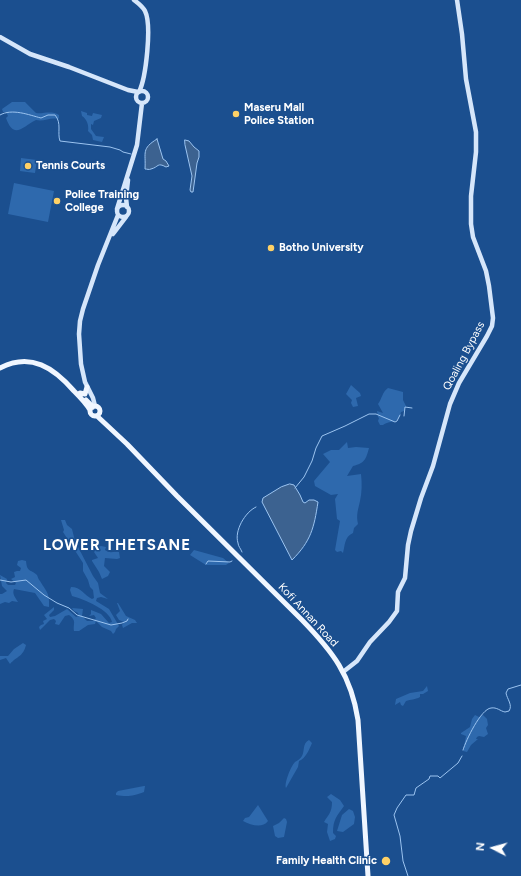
<!DOCTYPE html>
<style>
body{margin:0}
#map{position:relative;width:521px;height:876px;overflow:hidden;background:#1b4f8f;font-family:Figtree,sans-serif}
canvas{display:block}
.north{position:absolute;left:473px;top:828px;width:40px;height:40px;-webkit-text-stroke:3px #1b4f8f;paint-order:stroke;rotate:276deg;font-size:11px;font-weight:700;line-height:16px;text-align:center;color:#fff}
.north::after{content:'';display:block;margin:auto;width:14px;height:18px;background:#fff;clip-path:polygon(50% 0,100% 100%,50% 72%,0 100%)}
</style>
<div id="map">
<canvas width="521" height="876"></canvas>
<div class="north">N</div>
</div>
<script>
const ctx = document.querySelector('canvas').getContext('2d');
ctx.lineJoin = 'round';
function fill(path, color) {
  ctx.fillStyle = color;
  ctx.fill(path, 'evenodd');
}
function stroke(path, color, width, dash) {
  ctx.strokeStyle = color;
  ctx.lineWidth = width;
  ctx.lineCap = dash ? 'butt' : 'round';
  ctx.setLineDash(dash || []);
  ctx.stroke(path);
}
function write(font, color, halo, rows, align = 'center') {
  ctx.font = font + ' Figtree,sans-serif';
  ctx.lineWidth = 3;
  ctx.setLineDash([]);
  ctx.textBaseline = 'middle';
  ctx.strokeStyle = halo;
  ctx.fillStyle = color;
  for (const [text, x, y, turn = 0] of rows) {
    ctx.save();
    ctx.translate(x, y);
    ctx.rotate((+turn || 0) * Math.PI / 180);
    ctx.textAlign = isNaN(turn) ? turn : align;
    if (halo) ctx.strokeText(text, 0, 0);
    ctx.fillText(text, 0, 0);
    ctx.restore();
  }
}
fill(new Path2D(`
 M 12,102 L 25,102 L 36,113 C 44,114 51,110 59,115 L 59,118 L 58,119 C 50,117 44,122 36,120 C 22,127 14,140 6,118 L 8,116 L 6,112 L 3,112 L 2,109 Z
 M 81,111 L 87,113 L 87,115 L 92,116 L 93,113 L 102,115 L 101,118 L 94,121 L 93,125 L 91,124 L 91,129 L 96,136 L 104,137 L 102,142 L 93,140 L 92,135 L 88,131 C 89,126 87,119 82,116 Z
 M 21,158 L 37,160 L 35,173 L 20,171 Z
 M 14,183 L 54,191 L 48,222 L 8,214 Z
 M 351,385 L 360,393 L 361,396 L 356,398 L 358,406 L 353,407 L 351,403 L 352,400 L 346,394 Z
 M 388,388 L 403,392 L 403,400 L 406,406 L 404,411 L 401,412 C 398,425 392,419 383,425 L 380,425 L 378,421 L 379,418 L 378,417 L 377,411 L 383,413 L 378,404 C 382,399 382,392 388,388 Z
 M 347,442 L 348,448 L 356,447 L 369,448 C 366,459 365,463 353,466 L 347,476 L 361,474 C 362,483 362,492 360,501 C 358,510 356,515 358,524 L 354,528 L 353,533 C 344,537 345,546 343,553 L 341,551 L 337,552 L 335,550 L 340,521 L 337,519 L 335,499 L 338,494 L 331,495 L 315,486 L 314,481 L 330,462 L 323,454 L 331,450 L 339,450 Z
 M 61,520 L 65,520 L 67,525 L 72,529 L 75,541 L 93,576 L 98,583 L 100,593 L 108,599 L 101,597 L 97,598 L 96,601 L 109,609 L 119,626 L 116,629 L 115,632 L 113,634 L 111,631 L 102,627 L 96,621 L 95,624 L 88,625 L 79,631 L 74,631 C 73,623 77,621 69,615 L 65,616 L 59,625 L 55,624 L 56,621 L 54,619 L 50,620 L 40,630 L 39,627 L 41,625 L 44,624 L 43,621 L 47,619 L 44,615 L 54,607 L 54,610 L 49,615 L 50,617 L 55,616 L 67,609 L 76,617 L 79,616 L 78,613 L 74,611 L 72,608 L 83,609 L 82,616 L 87,621 L 93,621 L 96,618 L 94,615 L 89,616 L 91,614 L 91,610 L 101,614 L 109,623 L 112,622 C 110,610 84,599 72,596 L 70,590 L 71,587 C 81,587 84,595 92,599 L 94,598 L 93,590 L 90,587 L 88,580 L 83,571 L 83,563 L 63,532 L 64,530 Z
 M 101,546 L 106,547 L 105,550 C 110,554 113,551 119,552 L 120,558 L 117,559 L 105,558 L 104,566 L 110,572 L 108,576 L 102,579 L 99,572 L 92,561 L 92,560 L 98,558 L 94,552 L 98,547 Z
 M 194,550 L 223,558 L 229,563 L 226,565 L 206,565 L 190,555 Z
 M 22,560 L 26,561 C 27,573 31,569 37,575 C 38,577 38,579 40,581 C 46,591 50,593 49,607 L 44,606 L 35,593 L 14,589 C 12,594 15,597 18,602 L 12,601 L 9,603 L 5,602 L 0,604 L 0,594 L 2,594 L 7,591 L 2,586 L 0,575 L 7,579 L 6,583 L 8,585 L 15,585 L 16,583 L 11,579 L 15,577 L 14,572 L 17,571 L 20,571 L 21,568 L 17,565 L 18,561 Z
 M 117,603 L 118,603 L 126,616 L 135,620 L 137,623 L 132,623 L 123,628 L 122,625 L 124,622 L 119,620 L 116,615 L 120,611 Z
 M 23,643 L 26,645 C 23,657 17,656 10,664 L 6,658 L 0,660 L 0,656 L 8,656 L 14,649 Z
 M 427,686 L 428,691 L 423,694 L 420,694 L 420,697 C 415,700 411,699 406,701 L 403,706 L 401,705 L 400,702 L 395,705 L 396,699 L 410,693 L 423,691 Z
 M 475,715 L 479,717 L 483,715 L 487,719 L 488,725 L 486,728 L 488,734 L 484,737 L 479,736 L 477,737 L 476,739 L 478,739 L 471,745 L 467,752 L 463,751 L 466,736 L 461,734 L 461,733 L 470,727 L 472,719 Z
 M 309,740 L 312,743 C 309,750 306,758 299,761 L 298,767 L 286,788 C 284,783 291,766 295,762 C 298,760 300,759 302,756 C 305,750 302,744 309,740 Z
 M 144,786 L 145,786 L 144,792 C 133,796 128,797 116,795 L 116,793 L 118,791 Z
 M 331,794 L 340,800 L 344,806 C 337,816 333,819 333,833 L 336,836 L 335,839 L 330,841 L 327,832 L 328,824 L 324,822 C 328,815 332,813 332,802 L 327,797 Z
 M 258,805 L 268,821 C 262,829 251,825 243,821 L 245,818 L 249,817 Z
 M 349,809 L 353,811 L 355,817 L 354,824 L 343,832 L 337,831 L 342,815 Z
 M 284,818 L 286,819 L 287,822 L 284,837 L 278,838 L 275,836 L 273,826 L 279,823 Z`), '#2e69ad');
const water = new Path2D(`
 M 157,139 L 163,159 L 166,161 L 169,166 L 166,167 C 157,162 159,167 151,169 C 149,170 147,169 145,169 C 146,152 141,149 157,139 Z
 M 185,140 L 189,141 L 194,147 L 199,151 L 199,157 L 197,163 L 193,192 L 191,192 L 190,190 L 192,176 L 185,145 Z
 M 290,484 L 294,485 L 300,495 L 303,502 L 305,503 L 309,500 L 314,500 L 318,502 C 314,528 311,541 292,560 L 262,502 L 263,498 L 281,487 Z`);
fill(water, '#3c6290');
stroke(water, '#9cc4f0', 1);
stroke(new Path2D(`
 M 0,115 C 12,108 29,115 41,118 L 48,115 L 55,115 C 62,123 57,133 60,141 L 110,147 L 120,150 L 123,152 L 131,154
 M 404,416 L 405,407 L 412,408
 M 295,488 L 304,477 L 312,461 L 316,448 L 322,436 L 345,426 L 369,414 L 376,414 L 395,422 L 397,421 L 400,415
 M 242,552 C 241,549 238,546 238,543 C 234,531 245,512 256,507
 M 206,564 L 208,561 L 230,562 L 232,561
 M 0,580 L 11,582 L 26,580 L 44,595 L 57,603 L 69,608 L 77,615 L 111,625 L 122,623 L 127,621 L 128,619
 M 463,750 C 466,740 481,709 491,708 C 497,707 500,711 505,712 L 509,711 C 513,705 507,699 506,693 L 508,689 L 521,685
 M 408,876 L 403,861 L 400,836 L 394,815 L 397,808 L 406,795 L 414,795 L 416,788 L 429,779 L 430,776 L 438,776 L 440,778 L 458,763 L 462,756`), '#9cc4f0', 1);
stroke(new Path2D(`
 M 134,0 C 138,3 143,7 145,11 C 152,25 146,78 139,92
 M 0,37 L 30,54 L 69,67 L 128,90 L 138,92
 M136 97a6 6 0 1 1 12 0a6 6 0 1 1-12 0Z
 M117 211a6 6 0 1 1 12 0a6 6 0 1 1-12 0Z
 M 127,207 L 126,198 L 128,180
 M 117,209 L 137,145 L 142,103
 M 113,234 L 126,217
 M 95,406 L 93,398 L 85,382 L 81,364 L 79,334 L 80,321 L 83,309 L 98,265 L 118,215
 M 343,672 L 357,661 L 370,642 L 389,622 L 397,611 L 398,592 L 405,578 L 408,545 L 411,531 L 421,498 L 433,466 L 450,404 L 459,383 L 487,336 L 492,326 L 493,318 L 489,286 L 486,271 L 473,237 L 471,224 L 471,196 L 476,152 L 476,132 L 466,79 L 462,34 L 457,0`), '#d6e6fa', 4.5);
stroke(new Path2D(`
 M 0,368 C 31,352 54,368 74,391 C 80,397 86,403 90,410
 M 80,393 L 85,394 L 87,387
 M 86,400 L 93,407
 M90 411a5 5 0 1 1 10 0a5 5 0 1 1-10 0Z
 M 97,416 L 127,444 L 177,496 L 302,620 C 333,652 351,675 358,720 L 368,876`), '#f0f6ff', 5);
for (const [x, y, r, color] of [
 [236,114,4,"#ffd166"],
 [28,166,4,"#ffd166"],
 [57,201,4,"#ffd166"],
 [271,248,4,"#ffd166"],
 [386,861,5,"#ffd166"]
]) {
  const dot = new Path2D();
  dot.arc(x, y, r, 0, 2 * Math.PI);
  ctx.fillStyle = color;
  ctx.fill(dot);
  stroke(dot, '#1b4f8f', 1.5);
}
write('bold 11px', '#fff', '#1b4f8f', [
 ["Maseru Mall",244,108],
 ["Police Station",244,121],
 ["Tennis Courts",36,166],
 ["Police Training",65,195],
 ["College",65,208],
 ["Botho University",279,248],
 ["Family Health Clinic",377,861,"right"]
], 'left');
write('11px', '#fff', '#1b4f8f', [
 ["Qoaling Bypass",464,356,-62],
 ["Kofi Annan Road",308,615,47]
]);
ctx.letterSpacing = '1px';
write('bold 15px', '#fff', '#1b4f8f', [
 ["LOWER THETSANE",117,546]
]);
ctx.letterSpacing = '0px';
</script>
